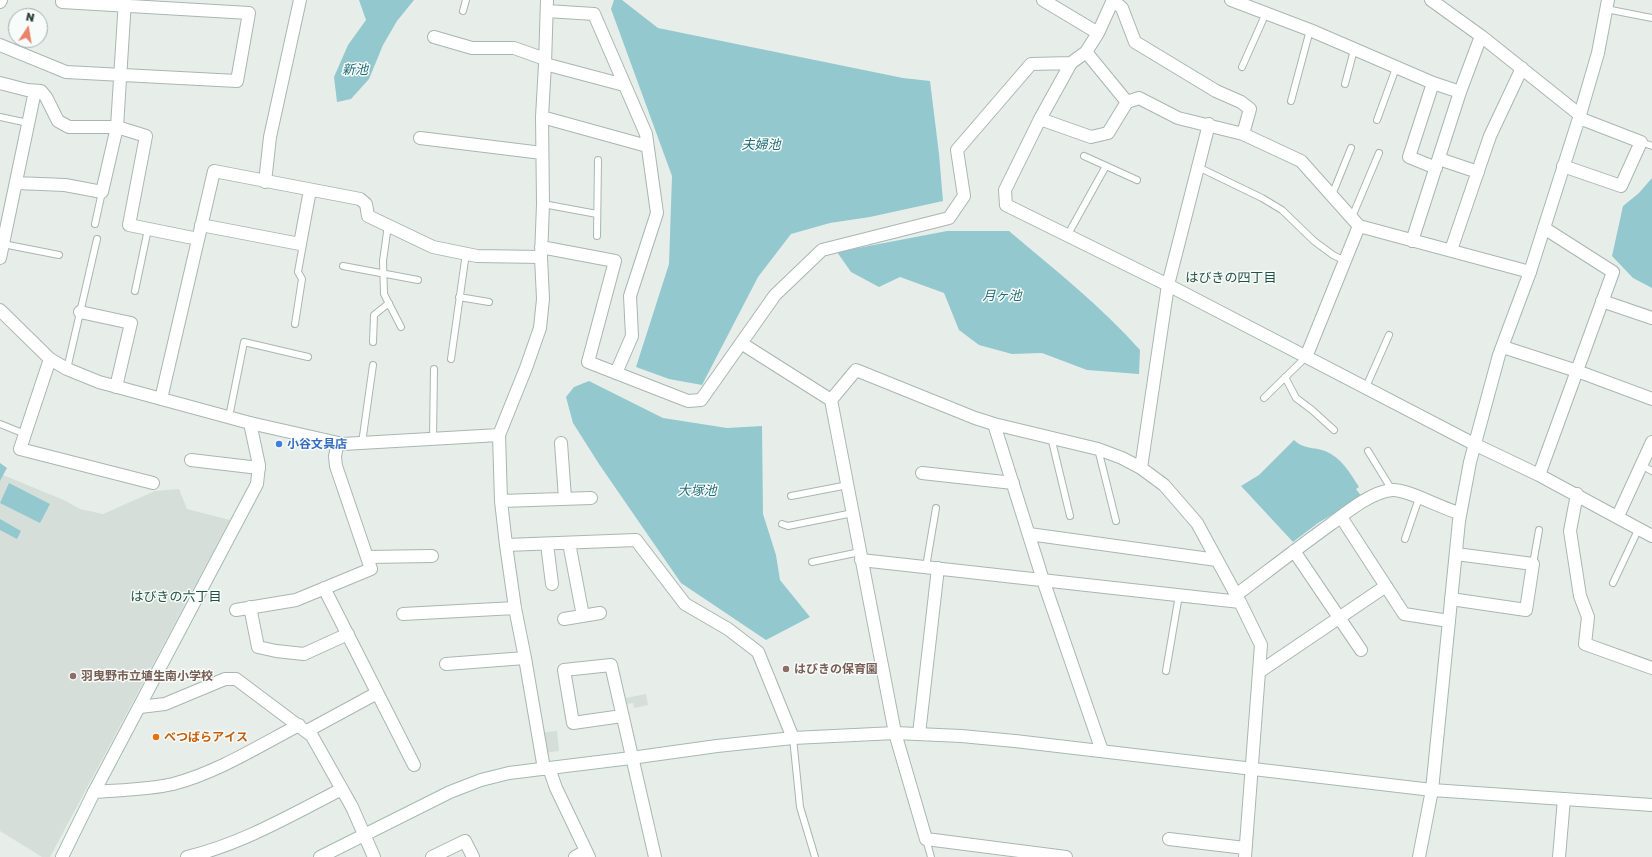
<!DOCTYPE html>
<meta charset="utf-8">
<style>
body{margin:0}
#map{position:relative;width:1652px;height:857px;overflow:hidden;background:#e7eeea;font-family:"Golos Text",sans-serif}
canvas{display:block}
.north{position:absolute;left:8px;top:8px;width:40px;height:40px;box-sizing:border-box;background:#f7fbf9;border:1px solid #a3b0ac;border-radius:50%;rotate:12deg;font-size:11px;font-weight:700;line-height:16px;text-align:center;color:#264038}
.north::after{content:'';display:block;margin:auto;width:14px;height:18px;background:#e98369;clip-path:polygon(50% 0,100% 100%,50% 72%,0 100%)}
</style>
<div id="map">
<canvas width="1652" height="857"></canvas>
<div class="north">N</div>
</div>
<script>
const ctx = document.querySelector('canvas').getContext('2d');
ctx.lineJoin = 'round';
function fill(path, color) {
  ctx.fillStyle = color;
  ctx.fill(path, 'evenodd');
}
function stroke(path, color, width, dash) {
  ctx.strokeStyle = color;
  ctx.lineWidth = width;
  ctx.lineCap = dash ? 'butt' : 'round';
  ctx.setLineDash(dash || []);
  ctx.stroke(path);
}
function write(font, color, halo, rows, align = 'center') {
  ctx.font = font + ' "Golos Text","Noto Sans JP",sans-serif';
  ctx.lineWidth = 3;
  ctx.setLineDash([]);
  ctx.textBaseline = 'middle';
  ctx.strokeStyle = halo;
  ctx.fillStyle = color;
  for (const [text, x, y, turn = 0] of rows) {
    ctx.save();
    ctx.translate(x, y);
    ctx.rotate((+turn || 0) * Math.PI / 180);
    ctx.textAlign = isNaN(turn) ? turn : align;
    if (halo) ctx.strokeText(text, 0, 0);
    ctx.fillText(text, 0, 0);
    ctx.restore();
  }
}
fill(new Path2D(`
 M 3,475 L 66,501 L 80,509 L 103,514 L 155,491 L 179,489 L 187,509 L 230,520 L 50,857 L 42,857 L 0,831 L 0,481 Z
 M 646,694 L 648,705 L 634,708 L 633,703 L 627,704 L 626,698 Z
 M 544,728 L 545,732 L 557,731 L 559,751 L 536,754 L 533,730 Z`), '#d5ded9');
fill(new Path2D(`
 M 359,0 L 414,0 L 397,21 L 383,45 L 369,79 L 351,99 L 337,102 L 334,77 L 348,45 L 366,20 Z
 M 614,0 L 622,0 L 658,28 L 903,78 L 930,81 L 939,154 L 943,201 L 870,217 L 830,223 L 791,234 L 758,277 L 702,385 L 669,379 L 636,367 L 669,264 L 672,176 L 611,9 Z
 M 1652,178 L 1652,288 L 1633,278 L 1612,256 L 1623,206 L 1639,193 Z
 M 947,231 L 1009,231 C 1054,269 1101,306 1140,350 L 1139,374 L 1087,370 L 1042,353 L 1012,354 L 979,345 L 959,330 L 944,293 L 900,277 L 879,287 L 851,272 L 837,252 Z
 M 589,381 L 663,418 L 727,428 L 762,426 L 763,514 L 776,555 L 780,580 L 810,617 L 766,640 L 681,583 L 599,464 L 573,423 L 566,397 L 574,387 Z
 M 1294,440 C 1303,449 1314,447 1325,451 C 1341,457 1350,473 1359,487 L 1356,489 L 1362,497 L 1318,523 L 1293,542 L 1241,486 L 1259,475 Z
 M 0,463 L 7,468 L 0,481 Z
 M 9,483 L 50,504 L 40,523 L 0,503 Z
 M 0,519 L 21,531 L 17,539 L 0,530 Z`), '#93c8cf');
const lane = new Path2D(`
 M 1606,9 L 1652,18
 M 463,11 L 466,0
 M 1242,67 L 1266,13
 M 1345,84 L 1354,50
 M 1291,101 L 1310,30
 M 0,117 L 28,123
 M 1377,120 L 1396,68
 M 1641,142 L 1652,146
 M 1084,156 L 1137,180
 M 1198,167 L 1262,198 L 1282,210 L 1314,241 L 1333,255 L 1345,261
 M 1332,195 L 1351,148
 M 543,204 L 597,214
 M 1352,217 L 1379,153
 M 95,224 L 102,192
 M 388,225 L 383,261 L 384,294 L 401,327
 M 597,236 L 598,160
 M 1067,236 L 1106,166
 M 3,244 L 59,255
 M 343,266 L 418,280
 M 135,291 L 148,229
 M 459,297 L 489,302
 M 295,324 L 302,279 L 298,272 L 303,244 L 302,244
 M 373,342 L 374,315 L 389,303
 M 451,359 L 466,253
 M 67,369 L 97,239
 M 1285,377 L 1296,398 L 1312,410 L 1334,430
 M 1366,387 L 1389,335
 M 1264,398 L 1306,357
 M 229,417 L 244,342 L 308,357
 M 0,424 L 25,434
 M 1051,437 L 1070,516
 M 433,439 L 434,369
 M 362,443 L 373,365
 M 1098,449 L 1116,521
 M 1368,451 L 1392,490
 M 1641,465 L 1652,471
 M 791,496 L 848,485
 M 782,524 L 788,526 L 853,513
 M 1405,539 L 1419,498
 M 812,562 L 860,552
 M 1533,564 L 1539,530
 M 926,567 L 936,508
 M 1613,583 L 1639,528
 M 1166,671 L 1179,595
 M 793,738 L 800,807 L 815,857
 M 926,839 L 931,857`);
const street = new Path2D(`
 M 1043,0 L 1098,33
 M 1113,0 L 1098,33 L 1086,52 L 1127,102
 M 1231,0 L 1310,30 L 1433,83 L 1460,92
 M 1431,0 L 1481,36
 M 1114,1 L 1122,8 L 1135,42 L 1216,91 L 1241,102 L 1250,109 L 1243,134
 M 0,2 L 1,0
 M 547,11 L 594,14 L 646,134 L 657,213 L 630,296 L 632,336 L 616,373
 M 434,37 L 472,48 L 514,48 L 545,59
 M 0,45 L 66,72 L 237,81 L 249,13 L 62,2 L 62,0
 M 1086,52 L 1071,63 L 1040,119 L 1005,190 L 1006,205 L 1168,285 L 1474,444 L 1539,475 L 1652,536
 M 545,64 L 624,85
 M 0,83 L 27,90 L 41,91 L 46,97 L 58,121 L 69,127 L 117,127 L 146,136 L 129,225 L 198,239
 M 1433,83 L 1409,157 L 1436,168
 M 542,117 L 647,146
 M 1040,119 L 1091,137 L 1108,133 L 1127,102 L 1139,98 L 1178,118 L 1243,134 L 1301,161 L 1359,226 L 1530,272
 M 420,138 L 542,153
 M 1439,159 L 1478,172
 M 1563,166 L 1621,186 L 1641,142 L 1579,118
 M 265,182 L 270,137 L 300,0
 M 16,183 L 65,185 L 102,192 L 117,127 L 125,0
 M 201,225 L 300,244 L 310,190
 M 1412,241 L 1460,92 L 1481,36 L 1580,115
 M 541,247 L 615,261 L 588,362 L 688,401 L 701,400 L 775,295 L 822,250 L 949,218 L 964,196 L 957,150 L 1031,64 L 1071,63
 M 1451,250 L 1490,136 L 1522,68
 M 0,258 L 35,91
 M 1602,301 L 1652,318
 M 0,310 L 50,359 L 67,369 L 99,382 L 250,423 L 343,444 L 499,435
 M 80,312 L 131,323 L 116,387
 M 741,343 L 831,400 L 895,733 L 926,839 L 1066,857
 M 1503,347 L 1577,371 L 1652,399
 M 1306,357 L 1359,226
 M 50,359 L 20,449 L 153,483
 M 161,399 L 214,171 L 360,199 L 366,204 L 368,216 L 433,247 L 477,256 L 541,257
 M 831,400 L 856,370 L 975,418 L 994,424 L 1098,449 L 1122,458 L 1141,468 L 1164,485 L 1197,523 L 1240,602 L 1261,645 L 1245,857
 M 994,424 L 1043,580 L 1102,751
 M 561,443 L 565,498
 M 191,460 L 259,468
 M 1141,468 L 1168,285 L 1209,124
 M 922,473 L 1013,483
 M 1539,475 L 1613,272 L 1544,228
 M 1577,494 L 1570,531 L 1580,596 L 1588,617 L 1585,644 L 1652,668
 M 501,501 L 591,498
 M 1618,516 L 1652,442
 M 1341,517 L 1404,614 L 1449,621
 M 1029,534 L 1217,560
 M 569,543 L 583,616
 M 547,544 L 552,584
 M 506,545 L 636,540 L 685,604 L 728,629 L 758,652 L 793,738
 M 1294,551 L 1361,650
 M 367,557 L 432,556
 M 861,560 L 1240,602
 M 324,588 L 414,765
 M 1236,595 C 1268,571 1299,547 1331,524 C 1347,512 1371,492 1392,490 C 1408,489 1442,509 1460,513
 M 1451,599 L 1526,610 L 1533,564 L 1456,554
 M 250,607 L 258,647 L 276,651 L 304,654 L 348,634
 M 236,610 L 296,600 L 371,569 L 336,466 L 335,456 L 338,443
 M 403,614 L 515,608
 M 564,619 L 600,613
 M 446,664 L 525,658
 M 1259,672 L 1386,586
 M 140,707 L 165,704 L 225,679 L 236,679 L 312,736 L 352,807 L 374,857
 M 622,716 L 573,723 L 564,670 L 611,665 L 655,857
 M 307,731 L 377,693
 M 919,734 L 938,568
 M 549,768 L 556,788 L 589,857
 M 544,769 L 525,658 L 515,608 L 506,545 L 501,501 L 499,435 L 526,368 L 540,328 L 543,299 L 541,257 L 543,204 L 542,117 L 545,64 L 547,0
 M 94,792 C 120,790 147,790 173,784 C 218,772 259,746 299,725
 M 1169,839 L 1245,848
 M 187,857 C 242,844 291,815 342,789
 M 432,857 L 465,841 L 473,857
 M 575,857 L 586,851
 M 1559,857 L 1564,799`);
const secondary = new Path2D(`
 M 62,857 L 94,792 L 257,484 L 259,465 L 250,423
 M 320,857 L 450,792 L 481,780 L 509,773 L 631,758 L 717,746 L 793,738 L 895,733 L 961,736 L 1015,741 L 1432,790 L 1652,805
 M 1419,857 L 1432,790 L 1459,521 L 1470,462 L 1499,355 L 1530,272 L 1579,118 L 1598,53 L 1608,0`);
stroke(lane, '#a9b6b1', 8);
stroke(street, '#a9b6b1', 14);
stroke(secondary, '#a5b9b2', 14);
stroke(lane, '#fff', 6);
stroke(street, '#fff', 12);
stroke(secondary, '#fff', 12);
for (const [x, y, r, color] of [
 [279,444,4,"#3f7fe0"],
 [786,669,4,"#8d6e63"],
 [73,676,4,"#8d6e63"],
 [156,737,4,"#e8710a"]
]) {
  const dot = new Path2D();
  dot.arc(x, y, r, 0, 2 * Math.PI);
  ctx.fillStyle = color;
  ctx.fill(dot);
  stroke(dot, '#f7fbf9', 1.5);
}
write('bold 12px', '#366cbe', '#f7fbf9', [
 ["小谷文具店",287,444]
], 'left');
write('bold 12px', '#785e54', '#f7fbf9', [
 ["はびきの保育園",794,669],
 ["羽曳野市立埴生南小学校",81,676]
], 'left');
write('bold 12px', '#c56008', '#f7fbf9', [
 ["べつばらアイス",164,737]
], 'left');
write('italic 13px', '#236e79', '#f7fbf9', [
 ["新池",355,70],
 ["夫婦池",761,145],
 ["月ヶ池",1002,296],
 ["大塚池",697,491]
]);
write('13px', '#235144', '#f7fbf9', [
 ["はびきの四丁目",1231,278],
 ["はびきの六丁目",176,597]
]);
</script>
